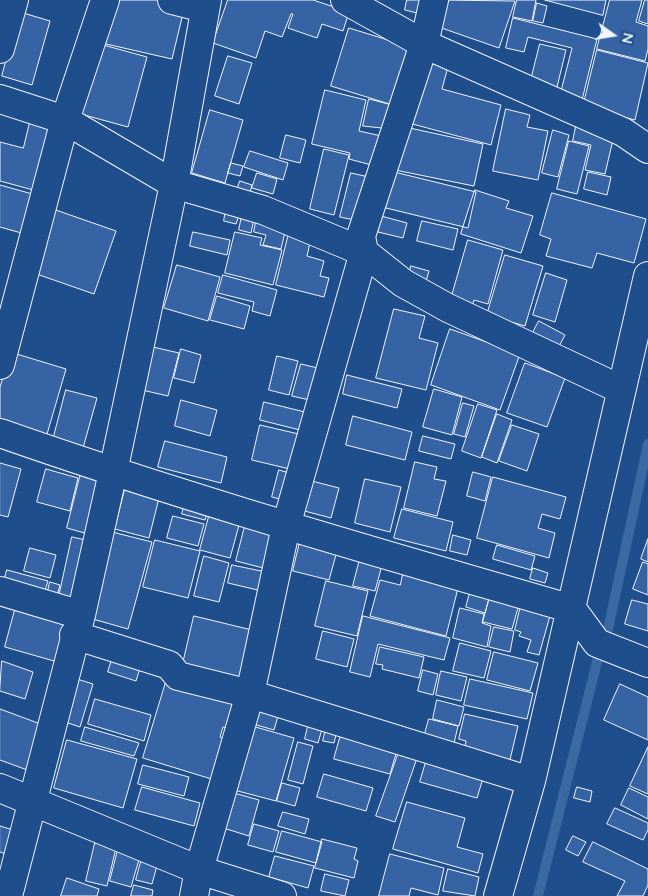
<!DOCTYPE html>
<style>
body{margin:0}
#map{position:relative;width:648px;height:896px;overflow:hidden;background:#1f4e8c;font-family:Lato,sans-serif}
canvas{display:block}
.north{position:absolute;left:588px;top:10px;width:50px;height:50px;-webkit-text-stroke:4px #1f4e8c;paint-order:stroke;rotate:103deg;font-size:14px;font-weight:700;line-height:20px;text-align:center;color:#f2f6ff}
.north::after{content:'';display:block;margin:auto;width:18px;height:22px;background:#f2f6ff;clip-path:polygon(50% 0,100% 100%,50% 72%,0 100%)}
</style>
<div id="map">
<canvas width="648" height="896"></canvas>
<div class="north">N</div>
</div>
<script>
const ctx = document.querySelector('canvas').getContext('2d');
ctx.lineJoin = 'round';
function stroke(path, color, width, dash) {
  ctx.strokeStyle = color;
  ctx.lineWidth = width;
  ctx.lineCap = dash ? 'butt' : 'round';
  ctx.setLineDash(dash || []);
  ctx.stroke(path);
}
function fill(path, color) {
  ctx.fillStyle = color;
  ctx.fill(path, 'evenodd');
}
stroke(new Path2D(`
 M 608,629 L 648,444
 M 538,896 L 598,658`), '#3b69a3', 10);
const building = new Path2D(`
 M 116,0 L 163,0 L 185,5 L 172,59 L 106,44 Z
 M 228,0 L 313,0 L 349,12 L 343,31 L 322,24 L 317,38 L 288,28 L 293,14 L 291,14 L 282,37 L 265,31 L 256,58 L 213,43 Z
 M 407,0 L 420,0 L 417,13 L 405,10 Z
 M 441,0 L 515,1 L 499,48 L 433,25 Z
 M 517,0 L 536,0 L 532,21 L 513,17 Z
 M 545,0 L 606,0 L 603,15 Z
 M 610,0 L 642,0 L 636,22 L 648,26 L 648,49 L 645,61 L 597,49 Z
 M 645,0 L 648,0 L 648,24 L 639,21 Z
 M 537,3 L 547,6 L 543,23 L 533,21 Z
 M 20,12 L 50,21 L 32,85 L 2,76 Z
 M 513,18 L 597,39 L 582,100 L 560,95 L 572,48 L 528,37 L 524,52 L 506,48 Z
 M 349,28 L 414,48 L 396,106 L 331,86 Z
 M 96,43 L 147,57 L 128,127 L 77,113 Z
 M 540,44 L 566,50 L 557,87 L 531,80 Z
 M 597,50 L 648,63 L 635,120 L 583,107 Z
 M 422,55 L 449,63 L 442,89 L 501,105 L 491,145 L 405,122 Z
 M 228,56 L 252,63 L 239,104 L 215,96 Z
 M 325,90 L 366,100 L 359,131 L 386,137 L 379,167 L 349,159 L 350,153 L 312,144 Z
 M 369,99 L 396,106 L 391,129 L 363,126 Z
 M 506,109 L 530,115 L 527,127 L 548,131 L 538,180 L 493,171 Z
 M 210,110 L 243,120 L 225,183 L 192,173 Z
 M 31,118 L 56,125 L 37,191 L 0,181 L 0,142 L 23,148 Z
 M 577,122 L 615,131 L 605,174 L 585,170 L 591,145 L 573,141 Z
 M 405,127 L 483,144 L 474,186 L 395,170 Z
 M 553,130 L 569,135 L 558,177 L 542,173 Z
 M 286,135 L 306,140 L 300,163 L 280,158 Z
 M 569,141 L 589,146 L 577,194 L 557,189 Z
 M 324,149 L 349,155 L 334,215 L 310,209 Z
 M 250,151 L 288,163 L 283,180 L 244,167 Z
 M 231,163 L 243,166 L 240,176 L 228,173 Z
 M 390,171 L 476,192 L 468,228 L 382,207 Z
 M 588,172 L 611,177 L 607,195 L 584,189 Z
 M 257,173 L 277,179 L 273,194 L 252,188 Z
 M 351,173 L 369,177 L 359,221 L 340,217 Z
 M 240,181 L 252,185 L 249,197 L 236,193 Z
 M 0,185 L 36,195 L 25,234 L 0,227 Z
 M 475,190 L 509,201 L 506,208 L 533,216 L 521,253 L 461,234 Z
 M 552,193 L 646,219 L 634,263 L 597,253 L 592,268 L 546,256 L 551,239 L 540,235 Z
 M 50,208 L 116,231 L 94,294 L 28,271 Z
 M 226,209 L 240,212 L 236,224 L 224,221 Z
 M 243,211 L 255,214 L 251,233 L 239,230 Z
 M 381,216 L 407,223 L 403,238 L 378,232 Z
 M 257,217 L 287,224 L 281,249 L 263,245 L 266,235 L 254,232 Z
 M 422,221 L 458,229 L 453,250 L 417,241 Z
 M 193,232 L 230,240 L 227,255 L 190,246 Z
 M 235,232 L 262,238 L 260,245 L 282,250 L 273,285 L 225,273 Z
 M 289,233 L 311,238 L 307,256 L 324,261 L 320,276 L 329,278 L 324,297 L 276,285 Z
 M 468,240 L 503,250 L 488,304 L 474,300 L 470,312 L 449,306 Z
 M 505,255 L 543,266 L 525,326 L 487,315 Z
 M 177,265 L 220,277 L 208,321 L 164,308 Z
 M 411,266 L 429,271 L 425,285 L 408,280 Z
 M 546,273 L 567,280 L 555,322 L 533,315 Z
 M 223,275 L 277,290 L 270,316 L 252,311 L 254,302 L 218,293 Z
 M 217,296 L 250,306 L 244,329 L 210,320 Z
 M 394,309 L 425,316 L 419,338 L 438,343 L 426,390 L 376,378 Z
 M 539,321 L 565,335 L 555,354 L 529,340 Z
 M 450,329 L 520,354 L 500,410 L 431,385 Z
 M 153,347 L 179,353 L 168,396 L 142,390 Z
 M 181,349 L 201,355 L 194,383 L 174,378 Z
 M 10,352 L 66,369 L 45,441 L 0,428 L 0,388 Z
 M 277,356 L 298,361 L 289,395 L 269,390 Z
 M 525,363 L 565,378 L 547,427 L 507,413 Z
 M 301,364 L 322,369 L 314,401 L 292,396 Z
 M 347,375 L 402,389 L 397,408 L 343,394 Z
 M 434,389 L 462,397 L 452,435 L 423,427 Z
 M 66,390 L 97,398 L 83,448 L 53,440 Z
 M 181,400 L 217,410 L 210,436 L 175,426 Z
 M 264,402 L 309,413 L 304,431 L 260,420 Z
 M 463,403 L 474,406 L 465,437 L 454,434 Z
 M 478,404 L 497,410 L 481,458 L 462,451 Z
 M 497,414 L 512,420 L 497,463 L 482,457 Z
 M 353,416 L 412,432 L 405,460 L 346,445 Z
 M 260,425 L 303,435 L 294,470 L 252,460 Z
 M 512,425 L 539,434 L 527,471 L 499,461 Z
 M 423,436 L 455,444 L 451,459 L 419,451 Z
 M 165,441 L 227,457 L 221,483 L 158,467 Z
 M 415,462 L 437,467 L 434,479 L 446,481 L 437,516 L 404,508 Z
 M 0,463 L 21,469 L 8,517 L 0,515 Z
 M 46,469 L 78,478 L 70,511 L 37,502 Z
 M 82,469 L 103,474 L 88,534 L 67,528 Z
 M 279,470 L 293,474 L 287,501 L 272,497 Z
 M 473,472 L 491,477 L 485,501 L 467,496 Z
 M 493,477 L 566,497 L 560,519 L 542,514 L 538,528 L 555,533 L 549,558 L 477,538 Z
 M 304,479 L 339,488 L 331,518 L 297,509 Z
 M 365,479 L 401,487 L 390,532 L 355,523 Z
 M 127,481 L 161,490 L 149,538 L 115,529 Z
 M 186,499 L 210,505 L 205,520 L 182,514 Z
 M 211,509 L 241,518 L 230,558 L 200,550 Z
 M 402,509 L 453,522 L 446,551 L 394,538 Z
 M 173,516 L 204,524 L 198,546 L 167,538 Z
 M 246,522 L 277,529 L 267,569 L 236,561 Z
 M 112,532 L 152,542 L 128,629 L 89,618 Z
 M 453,535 L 471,540 L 467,555 L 450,551 Z
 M 72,537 L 86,540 L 73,603 L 58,601 Z
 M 648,539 L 648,562 L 641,559 Z
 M 155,540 L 200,551 L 188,598 L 143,587 Z
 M 300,542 L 337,551 L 329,580 L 293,571 Z
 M 497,545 L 535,556 L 531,570 L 493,559 Z
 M 30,548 L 56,555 L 50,578 L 24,571 Z
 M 204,556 L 229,563 L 219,602 L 194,596 Z
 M 360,559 L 382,565 L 375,591 L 353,586 Z
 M 643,562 L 648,564 L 648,595 L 633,589 Z
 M 232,565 L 266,572 L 262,591 L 228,583 Z
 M 533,568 L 548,573 L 545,583 L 530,579 Z
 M 404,569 L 459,584 L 446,636 L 370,616 L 380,580 L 400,585 Z
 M 7,570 L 48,581 L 42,600 L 2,589 Z
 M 326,581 L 368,591 L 357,636 L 315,626 Z
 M 50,582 L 60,585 L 55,603 L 46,600 Z
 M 472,586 L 491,591 L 485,613 L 466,607 Z
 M 492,589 L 521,597 L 512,629 L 483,622 Z
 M 523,597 L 553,605 L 539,655 L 527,652 L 531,640 L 519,636 L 521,632 L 515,630 Z
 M 632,600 L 648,604 L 648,631 L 625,624 Z
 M 16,606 L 71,621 L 61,663 L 5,647 Z
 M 460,608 L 484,614 L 482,623 L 491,626 L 487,647 L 453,638 Z
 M 194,616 L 256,631 L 244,683 L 182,668 Z
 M 363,616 L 450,638 L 444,660 L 378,644 L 370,677 L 350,672 Z
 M 494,627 L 514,631 L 510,652 L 489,647 Z
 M 323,631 L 354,639 L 347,667 L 316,659 Z
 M 460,643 L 491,651 L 484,678 L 453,671 Z
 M 380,647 L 424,657 L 419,678 L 382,669 L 383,665 L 376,664 Z
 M 494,652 L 538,663 L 530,691 L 487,680 Z
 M 113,656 L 141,665 L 136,681 L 108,672 Z
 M 2,661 L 33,672 L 25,699 L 0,691 Z
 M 423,670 L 438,674 L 433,695 L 418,691 Z
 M 441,671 L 467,677 L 461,701 L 436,695 Z
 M 77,679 L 93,684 L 80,727 L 65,722 Z
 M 470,679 L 533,693 L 527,719 L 464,705 Z
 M 166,682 L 243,705 L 235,731 L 223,727 L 220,737 L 230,740 L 218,781 L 143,758 Z
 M 620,684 L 648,697 L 648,740 L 604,720 Z
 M 95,699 L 151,715 L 144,741 L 88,724 Z
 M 437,700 L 464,707 L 459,726 L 433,719 Z
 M 260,701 L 281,706 L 274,730 L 253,724 Z
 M 0,709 L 46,726 L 30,771 L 0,760 Z
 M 465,714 L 518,726 L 508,768 L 463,758 L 466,741 L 459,739 Z
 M 310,718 L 324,722 L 318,743 L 305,739 Z
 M 429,719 L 458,726 L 452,752 L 422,744 Z
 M 327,724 L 338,727 L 334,743 L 323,741 Z
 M 252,726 L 294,738 L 276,801 L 234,790 Z
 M 85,727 L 139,743 L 134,756 L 81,741 Z
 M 342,731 L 398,747 L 390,774 L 334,759 Z
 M 67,740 L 137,759 L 123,808 L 54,788 Z
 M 298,742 L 313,746 L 303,784 L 288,780 Z
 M 648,747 L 648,794 L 630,786 Z
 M 399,752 L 417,758 L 395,822 L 376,816 Z
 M 426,762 L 483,778 L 477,798 L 420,782 Z
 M 143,765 L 189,777 L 184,796 L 138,784 Z
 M 324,774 L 373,788 L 366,811 L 317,797 Z
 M 282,783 L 300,788 L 295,806 L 277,801 Z
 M 142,787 L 200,803 L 194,826 L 135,810 Z
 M 577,787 L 592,791 L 590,802 L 574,798 Z
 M 629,788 L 648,797 L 648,819 L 621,805 Z
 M 227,791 L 259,800 L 249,836 L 217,826 Z
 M 407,802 L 465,818 L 457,847 L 483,854 L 478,873 L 393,849 Z
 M 615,808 L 648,823 L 648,830 L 643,840 L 607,824 Z
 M 283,812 L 309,819 L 305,834 L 278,826 Z
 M 254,824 L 279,831 L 273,852 L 248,845 Z
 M 0,826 L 20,832 L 13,856 L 0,852 Z
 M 282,831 L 322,842 L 316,863 L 276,852 Z
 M 573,836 L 586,842 L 578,856 L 566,850 Z
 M 322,839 L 357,848 L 354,859 L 358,861 L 354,878 L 315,868 Z
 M 593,842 L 648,869 L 648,885 L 643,896 L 617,896 L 625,881 L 583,862 Z
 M 95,843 L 116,848 L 107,886 L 86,881 Z
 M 118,850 L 140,856 L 131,887 L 110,881 Z
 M 390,854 L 444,868 L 438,895 L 411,888 L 409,896 L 379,896 Z
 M 275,856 L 314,866 L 308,888 L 269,877 Z
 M 142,858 L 158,862 L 152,884 L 136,880 Z
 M 448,869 L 479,877 L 475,896 L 443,891 Z
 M 325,874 L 349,880 L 345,896 L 321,891 Z
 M 67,878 L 99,889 L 97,896 L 61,896 Z
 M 134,885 L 153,890 L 152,896 L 131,896 Z`);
fill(building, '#3563a3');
stroke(building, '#f2f6ff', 1);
const minor = new Path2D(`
 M 172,0 L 204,8
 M 345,0 L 424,44 L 623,132 L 648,149
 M 0,49 L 14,0
 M 0,99 L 65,120 L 174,184 L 263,210 L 364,252 L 403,283 L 448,308 L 620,389
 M 0,365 L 65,120 L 105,0
 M 0,433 C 188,499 380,553 572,609 L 597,643 L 648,663
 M 0,591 L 81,615
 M 74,635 L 169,665 L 178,676 L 250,694 L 531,781
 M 0,788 L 199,870 L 282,896
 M 8,896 L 81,615 L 113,472 L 174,184 L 207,0
 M 194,896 L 199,870 L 250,694 L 286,526 L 364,252 L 361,236 L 424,44 L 434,0
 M 498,896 L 531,781 L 648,276`);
stroke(minor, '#f2f6ff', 30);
stroke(minor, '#1f4e8c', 28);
</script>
